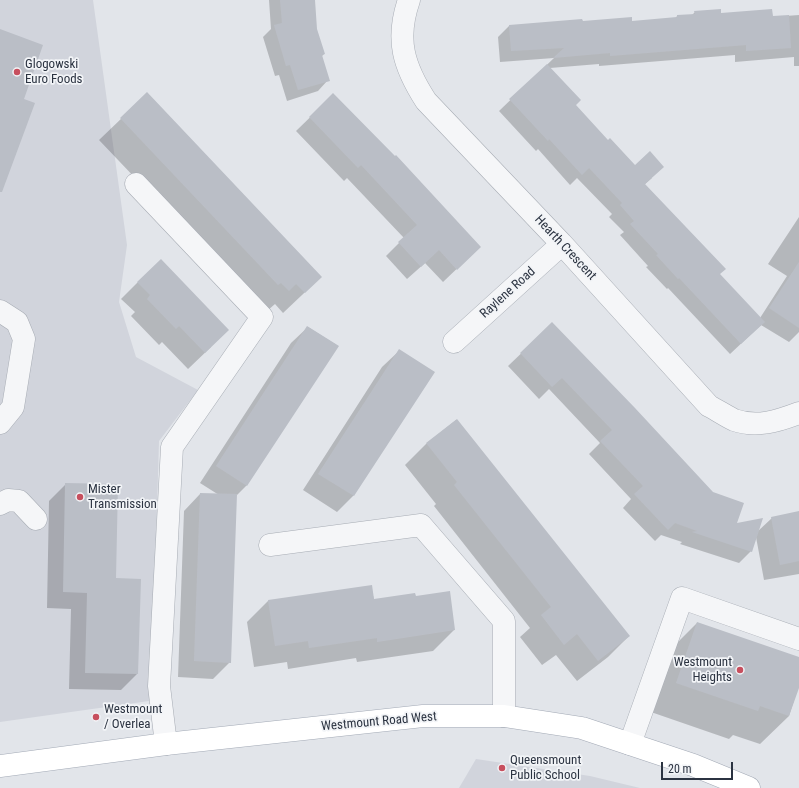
<!DOCTYPE html>
<style>
body{margin:0}
#map{position:relative;width:799px;height:788px;overflow:hidden;background:#e2e5ea;font-family:"Roboto Condensed",sans-serif}
canvas{display:block}
.scale{position:absolute;left:661px;top:762px;width:72px;height:18px;box-sizing:border-box;border:2px solid #2b3341;border-top:0;padding-left:5px;font-size:12px;line-height:14px;white-space:nowrap;color:#2b3341;-webkit-text-stroke:3px #f2f4f7;paint-order:stroke}
</style>
<div id="map">
<canvas width="799" height="788"></canvas>
<div class="scale">20 m</div>
</div>
<script>
const ctx = document.querySelector('canvas').getContext('2d');
ctx.lineJoin = 'round';
function fill(path, color) {
  ctx.fillStyle = color;
  ctx.fill(path, 'evenodd');
}
function stroke(path, color, width, dash) {
  ctx.strokeStyle = color;
  ctx.lineWidth = width;
  ctx.lineCap = dash ? 'butt' : 'round';
  ctx.setLineDash(dash || []);
  ctx.stroke(path);
}
function write(font, color, halo, rows, align = 'center') {
  ctx.font = font + ' "Roboto Condensed",sans-serif';
  ctx.lineWidth = 3.5;
  ctx.setLineDash([]);
  ctx.textBaseline = 'middle';
  ctx.strokeStyle = halo;
  ctx.fillStyle = color;
  for (const [text, x, y, turn = 0] of rows) {
    ctx.save();
    ctx.translate(x, y);
    ctx.rotate((+turn || 0) * Math.PI / 180);
    ctx.textAlign = isNaN(turn) ? turn : align;
    if (halo) ctx.strokeText(text, 0, 0);
    ctx.fillText(text, 0, 0);
    ctx.restore();
  }
}
fill(new Path2D(`
 M 0,0 L 93,0 L 127,245 L 119,302 L 136,357 L 198,390 L 159,441 L 152,672 L 149,701 L 0,722 Z
 M 476,759 L 590,776 L 640,788 L 459,788 Z`), '#d1d4dc');
fill(new Path2D(`
 M 269,0 L 314,0 L 316,29 L 324,54 L 321,57 L 328,80 L 318,91 L 287,101 L 279,75 L 275,76 L 263,37 L 271,29 Z
 M 695,12 L 772,17 L 799,15 L 799,66 L 794,66 L 794,57 L 735,62 L 735,55 L 599,66 L 599,64 L 550,68 L 575,105 L 608,141 L 635,166 L 652,178 L 644,185 L 719,274 L 760,318 L 787,276 L 768,264 L 799,217 L 799,332 L 789,342 L 761,325 L 730,354 L 668,288 L 667,289 L 646,267 L 648,266 L 620,235 L 624,232 L 609,217 L 612,214 L 577,178 L 570,185 L 538,149 L 536,151 L 499,111 L 554,58 L 500,62 L 498,37 L 509,26 L 582,22 L 631,22 L 675,19 L 677,16 L 692,15 Z
 M 147,94 L 321,277 L 283,313 L 275,304 L 267,311 L 257,306 L 99,140 Z
 M 333,95 L 466,260 L 443,282 L 425,263 L 407,279 L 386,256 L 404,238 L 347,178 L 344,181 L 296,131 Z
 M 138,282 L 211,347 L 188,369 L 162,342 L 159,345 L 131,316 L 135,312 L 121,299 Z
 M 552,324 L 736,524 L 757,532 L 772,518 L 799,512 L 799,574 L 764,580 L 756,537 L 751,551 L 739,563 L 680,544 L 682,542 L 661,535 L 655,541 L 623,508 L 631,499 L 589,454 L 600,443 L 549,389 L 539,399 L 508,366 Z
 M 308,327 L 338,346 L 246,486 L 236,496 L 230,662 L 213,679 L 178,677 L 184,511 L 200,494 L 219,495 L 200,483 L 291,343 Z
 M 399,351 L 433,373 L 353,496 L 337,512 L 303,490 L 382,367 Z
 M 456,420 L 629,636 L 608,657 L 577,681 L 556,655 L 542,665 L 520,637 L 530,628 L 434,506 L 436,504 L 405,465 L 426,444 Z
 M 66,484 L 115,579 L 137,674 L 121,690 L 69,689 L 71,609 L 47,608 L 49,501 Z
 M 371,586 L 374,600 L 415,598 L 454,630 L 433,651 L 357,662 L 356,658 L 288,669 L 287,662 L 254,667 L 247,622 L 268,601 Z
 M 697,623 L 799,658 L 799,685 L 789,716 L 760,744 L 733,735 L 729,739 L 648,711 L 668,652 Z`), '#0003');
fill(new Path2D(`
 M 280,0 L 315,0 L 317,29 L 325,54 L 322,55 L 330,81 L 298,90 L 290,65 L 286,66 L 274,25 L 282,23 Z
 M 721,9 L 721,13 L 772,9 L 773,16 L 789,15 L 791,48 L 746,51 L 746,45 L 610,56 L 610,53 L 553,58 L 564,48 L 511,51 L 509,25 L 582,19 L 583,21 L 632,17 L 632,21 L 677,17 L 677,15 L 695,14 L 694,11 Z
 M 0,29 L 43,45 L 24,99 L 35,103 L 2,192 L 0,192 Z
 M 547,64 L 581,100 L 576,105 L 608,140 L 610,138 L 635,165 L 650,151 L 664,167 L 645,184 L 726,269 L 720,274 L 765,322 L 741,344 L 679,278 L 678,279 L 656,255 L 658,254 L 630,224 L 634,221 L 620,205 L 622,203 L 589,168 L 582,175 L 549,139 L 548,141 L 509,99 Z
 M 147,92 L 322,277 L 305,293 L 296,284 L 289,291 L 281,283 L 278,285 L 120,118 Z
 M 333,93 L 395,156 L 396,155 L 481,247 L 457,270 L 439,250 L 421,267 L 398,242 L 417,225 L 361,165 L 358,168 L 309,117 Z
 M 161,259 L 229,330 L 205,353 L 179,326 L 176,329 L 147,299 L 150,295 L 137,282 Z
 M 799,262 L 799,328 L 769,308 Z
 M 552,322 L 635,408 L 713,492 L 744,503 L 737,523 L 763,518 L 752,552 L 692,532 L 697,531 L 675,523 L 668,530 L 634,494 L 643,486 L 600,441 L 612,430 L 562,378 L 552,387 L 520,353 Z
 M 307,326 L 339,346 L 247,486 L 216,466 Z
 M 399,349 L 435,372 L 354,496 L 318,474 Z
 M 457,419 L 630,636 L 598,661 L 577,634 L 564,645 L 541,615 L 551,607 L 454,485 L 457,482 L 426,443 Z
 M 65,483 L 118,484 L 116,578 L 141,579 L 138,674 L 85,673 L 87,593 L 63,592 Z
 M 200,493 L 237,494 L 231,663 L 194,661 Z
 M 799,511 L 799,561 L 780,565 L 771,517 Z
 M 372,585 L 374,599 L 415,593 L 416,596 L 450,591 L 455,630 L 377,642 L 377,638 L 309,648 L 308,641 L 275,646 L 268,600 Z
 M 697,622 L 799,657 L 799,688 L 789,716 L 760,706 L 758,711 L 676,683 Z`), '#babec6');
const minor = new Path2D(`
 M 409,0 C 395,40 404,67 426,101 L 562,244 L 709,406 C 717,410 726,416 734,420 C 757,428 778,421 799,413
 M 136,184 L 262,317 L 172,447 L 159,686 L 166,744
 M 0,311 L 17,322 L 24,339 L 13,407 L 0,423
 M 454,342 L 562,244
 M 0,504 L 8,500 L 19,501 L 36,519
 M 270,545 L 421,525 L 504,621 L 504,716
 M 630,744 L 682,598 L 799,639`);
const major = new Path2D(`
 M 0,766 L 166,744 L 423,716 L 504,716 L 582,728 L 693,765 L 749,788`);
stroke(minor, '#a7acb4', 23);
stroke(major, '#a2a9b5', 23);
stroke(minor, '#f5f6f8', 22);
stroke(major, '#fff', 22);
for (const [x, y, r, color] of [
 [17,72,4,"#c74f5e"],
 [80,497,4,"#c74f5e"],
 [740,670,4,"#c74f5e"],
 [96,717,4,"#c74f5e"],
 [502,768,4,"#c74f5e"]
]) {
  const dot = new Path2D();
  dot.arc(x, y, r, 0, 2 * Math.PI);
  ctx.fillStyle = color;
  ctx.fill(dot);
  stroke(dot, '#f2f4f7', 1.5);
}
write('13px', '#2b3341', '#f2f4f7', [
 ["Glogowski",25,65],
 ["Euro Foods",25,80],
 ["Mister",88,490],
 ["Transmission",88,505],
 ["Westmount",732,663,"right"],
 ["Heights",732,678,"right"],
 ["Westmount",104,710],
 ["/ Overlea",104,725],
 ["Queensmount",510,761],
 ["Public School",510,776]
], 'left');
write('13px', '#2b3341', '#f2f4f7', [
 ["Hearth Crescent",565,248,47],
 ["Raylene Road",508,293,-42],
 ["Westmount Road West",379,722,-5]
]);
</script>
